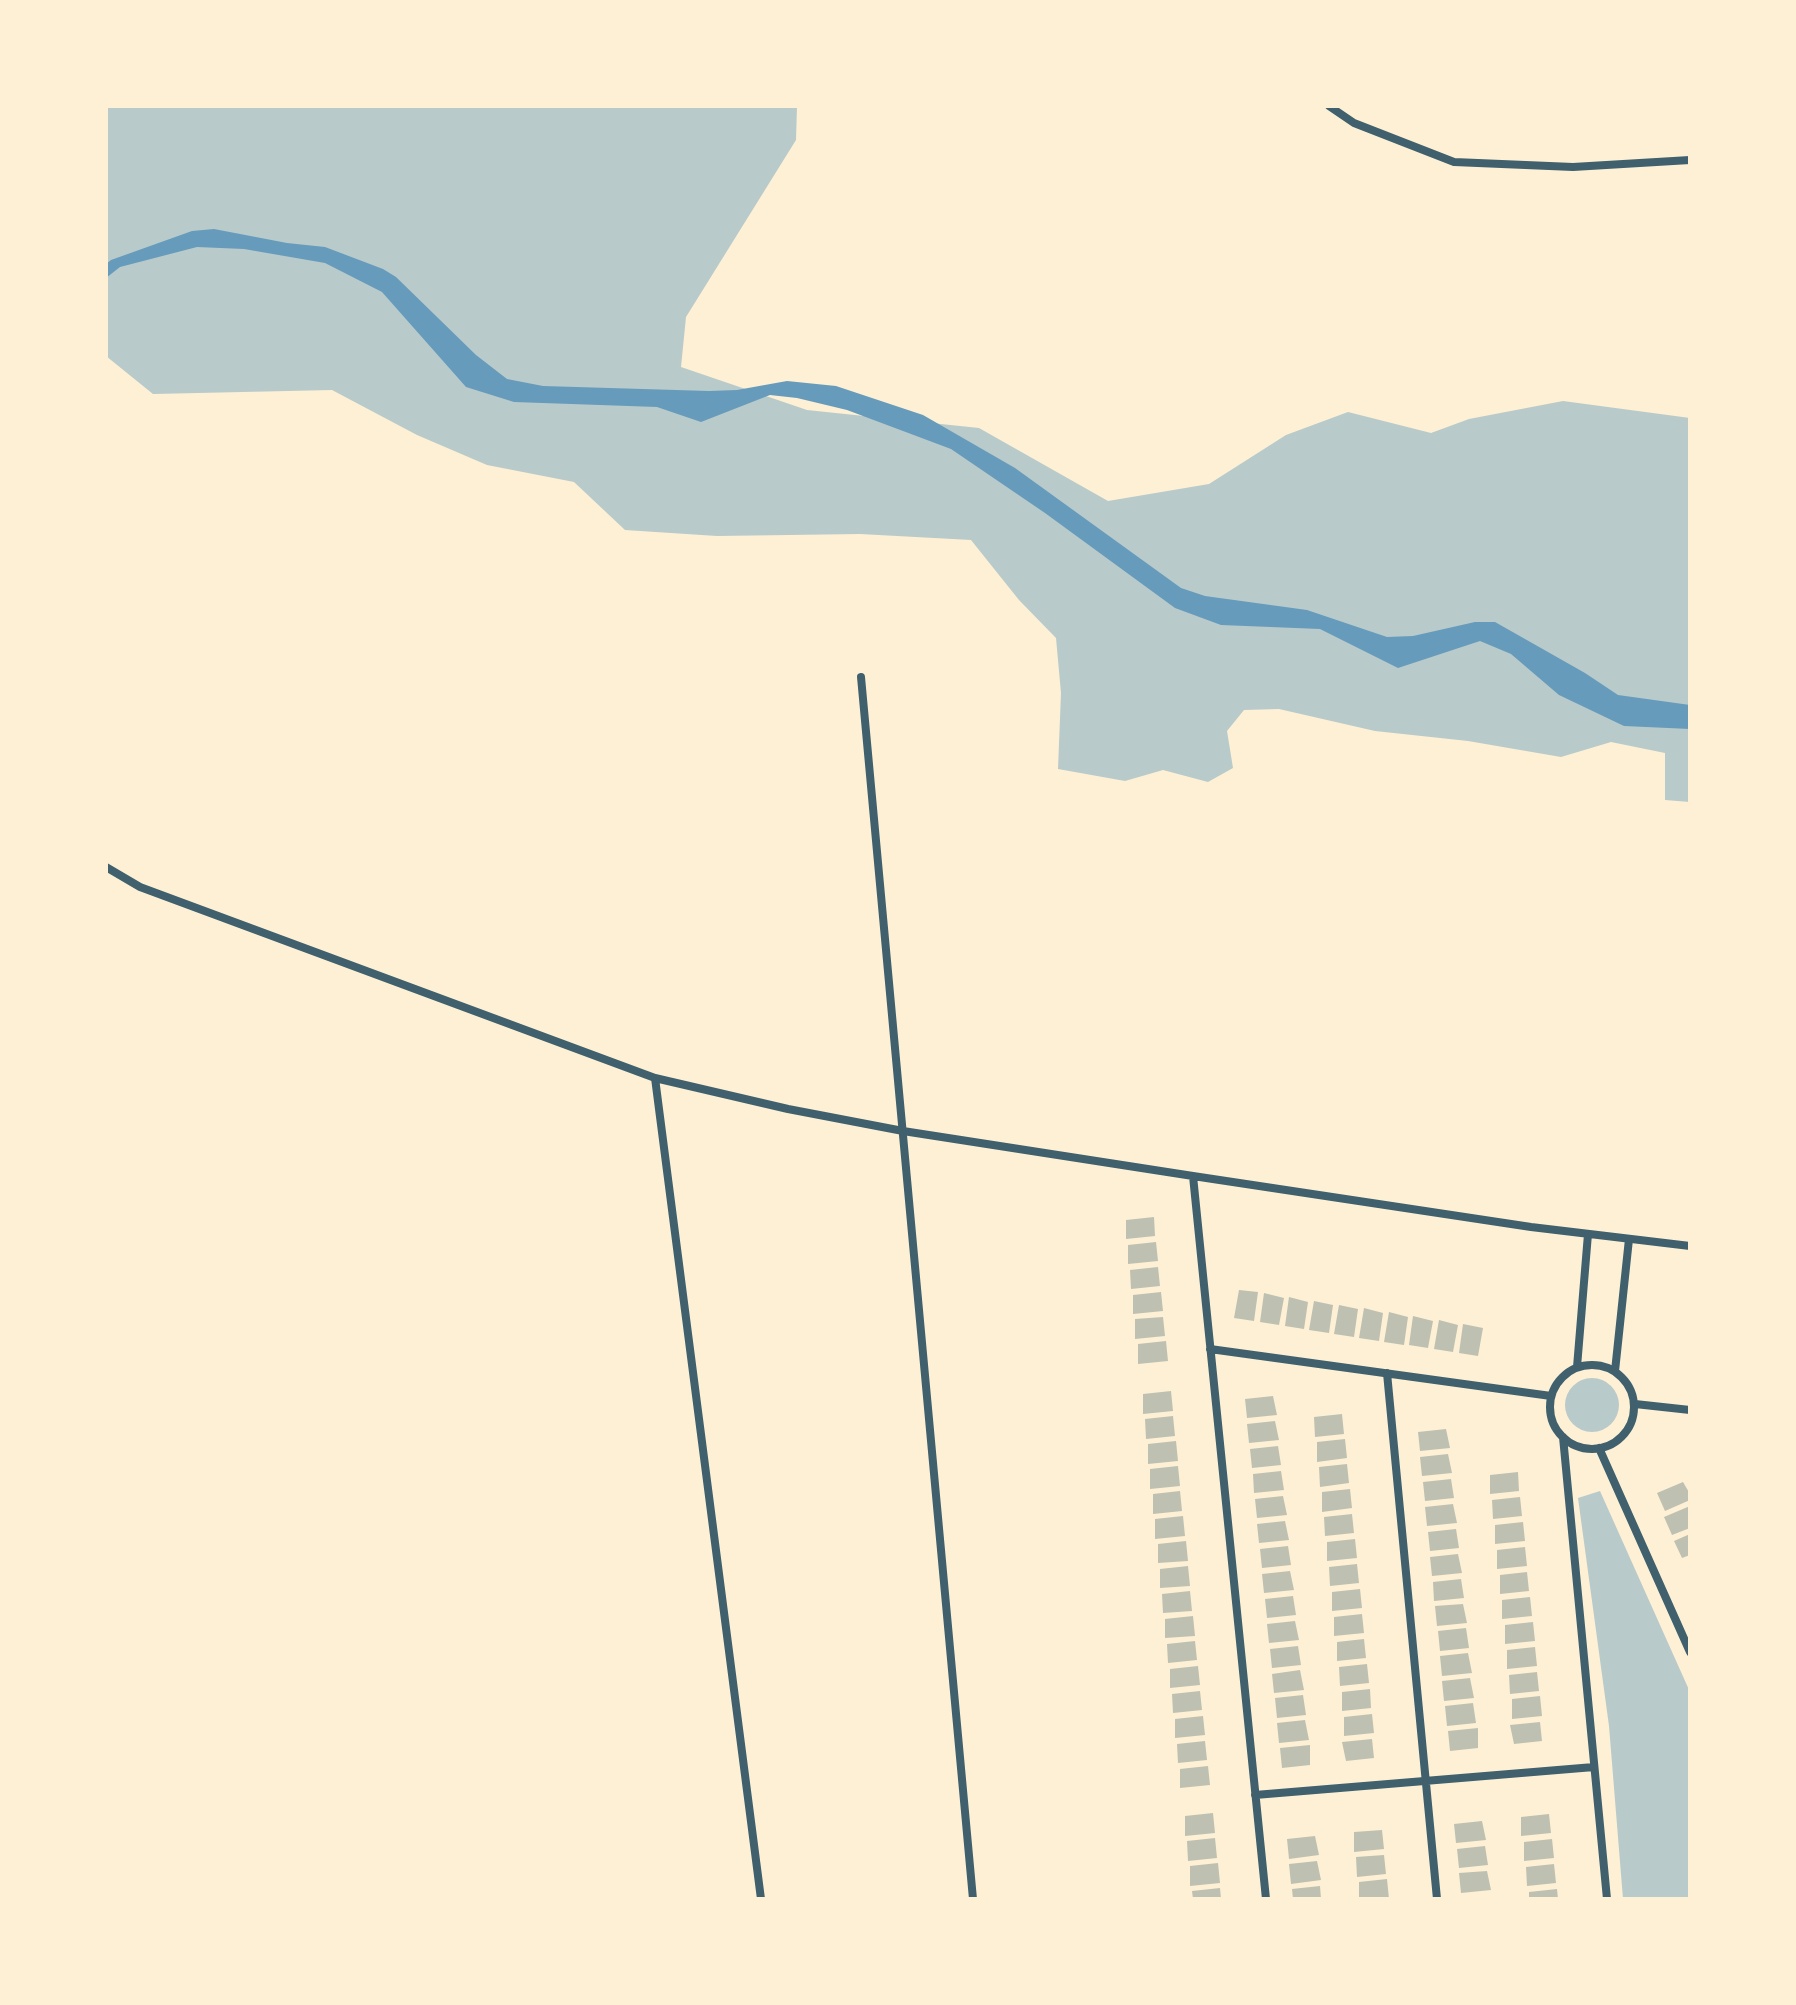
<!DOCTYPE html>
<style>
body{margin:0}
#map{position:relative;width:1796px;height:2005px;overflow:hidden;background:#fdf0d5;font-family:"Work Sans",sans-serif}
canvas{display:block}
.frame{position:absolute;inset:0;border:108px solid #fdf0d5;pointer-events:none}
</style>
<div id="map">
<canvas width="1796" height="2005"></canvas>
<div class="frame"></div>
</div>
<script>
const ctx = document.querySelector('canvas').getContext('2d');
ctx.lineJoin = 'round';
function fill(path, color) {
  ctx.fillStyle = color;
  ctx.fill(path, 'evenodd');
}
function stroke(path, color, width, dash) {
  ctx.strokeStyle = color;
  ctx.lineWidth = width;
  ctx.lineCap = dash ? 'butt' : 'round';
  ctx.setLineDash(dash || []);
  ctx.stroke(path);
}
fill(new Path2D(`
 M 106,106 L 797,106 L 796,140 L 686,317 L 681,367 L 807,410 L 979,428 L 1108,501 L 1209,484 L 1286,435 L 1348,412 L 1431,433 L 1469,419 L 1563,401 L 1690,418 L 1690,802 L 1665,800 L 1665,753 L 1611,742 L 1561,757 L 1468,741 L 1375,731 L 1279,709 L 1244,710 L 1227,731 L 1233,768 L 1208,782 L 1163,770 L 1125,781 L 1058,769 L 1061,693 L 1056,638 L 1019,600 L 971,540 L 860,534 L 717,536 L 625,530 L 574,482 L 487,465 L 417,435 L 332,390 L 153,394 L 106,356 Z
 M1565 1405a27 27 0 1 1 54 0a27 27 0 1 1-54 0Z
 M 1600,1491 L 1690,1692 L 1690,1899 L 1623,1899 L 1609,1726 L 1578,1498 Z`), '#b9caca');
fill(new Path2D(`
 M 214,229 L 287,243 L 325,247 L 383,269 L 396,277 L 476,355 L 507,379 L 543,386 L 709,391 L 737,390 L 787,381 L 836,386 L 923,415 L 1015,468 L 1181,588 L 1205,596 L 1307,610 L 1387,637 L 1413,636 L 1475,622 L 1495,622 L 1585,673 L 1618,695 L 1690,705 L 1690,729 L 1624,726 L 1559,695 L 1511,654 L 1480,641 L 1398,668 L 1320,629 L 1221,625 L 1175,608 L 1045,513 L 951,449 L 847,410 L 797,398 L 770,395 L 701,422 L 657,407 L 514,402 L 466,387 L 382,292 L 325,263 L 244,249 L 197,247 L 120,267 L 106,278 L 106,264 L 111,260 L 192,231 Z`), '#669bbc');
fill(new Path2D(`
 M 1154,1217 L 1155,1236 L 1126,1239 L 1126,1220 Z
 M 1156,1242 L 1158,1261 L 1128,1264 L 1128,1245 Z
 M 1158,1267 L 1160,1286 L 1131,1289 L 1130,1270 Z
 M 1239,1290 L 1258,1292 L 1254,1321 L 1234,1318 Z
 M 1161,1292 L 1163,1311 L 1133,1314 L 1133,1295 Z
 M 1264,1293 L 1284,1298 L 1279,1325 L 1260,1322 Z
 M 1289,1297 L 1308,1302 L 1304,1329 L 1285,1326 Z
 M 1314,1301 L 1333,1305 L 1329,1333 L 1309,1330 Z
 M 1339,1305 L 1358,1309 L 1354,1337 L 1334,1334 Z
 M 1364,1308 L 1383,1313 L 1379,1341 L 1359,1338 Z
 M 1389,1312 L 1408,1317 L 1404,1345 L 1384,1342 Z
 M 1413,1316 L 1433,1321 L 1428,1348 L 1409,1345 Z
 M 1163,1317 L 1165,1336 L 1135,1339 L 1135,1319 Z
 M 1439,1320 L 1458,1325 L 1453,1352 L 1434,1349 Z
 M 1463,1324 L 1483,1328 L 1478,1356 L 1459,1353 Z
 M 1166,1341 L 1168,1361 L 1138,1364 L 1138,1344 Z
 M 1171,1391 L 1173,1411 L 1143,1414 L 1143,1394 Z
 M 1273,1396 L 1277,1415 L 1247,1418 L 1245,1399 Z
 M 1342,1414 L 1344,1434 L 1315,1437 L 1314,1417 Z
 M 1173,1416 L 1175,1436 L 1146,1439 L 1145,1419 Z
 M 1275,1421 L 1279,1440 L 1249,1443 L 1247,1424 Z
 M 1446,1429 L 1450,1448 L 1420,1451 L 1418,1432 Z
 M 1345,1439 L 1347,1458 L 1317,1462 L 1317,1442 Z
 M 1176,1441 L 1178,1461 L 1148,1464 L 1148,1444 Z
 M 1278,1446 L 1281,1465 L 1252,1468 L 1250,1449 Z
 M 1448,1454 L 1452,1473 L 1422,1476 L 1420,1457 Z
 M 1347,1464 L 1349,1483 L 1320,1487 L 1319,1467 Z
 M 1178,1466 L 1180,1486 L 1150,1489 L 1150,1469 Z
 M 1281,1471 L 1284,1490 L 1254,1493 L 1253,1474 Z
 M 1518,1472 L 1519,1491 L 1490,1494 L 1490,1475 Z
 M 1451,1479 L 1454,1498 L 1425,1501 L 1423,1482 Z
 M 1683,1482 L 1690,1494 L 1690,1500 L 1665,1511 L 1657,1493 Z
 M 1350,1489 L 1352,1508 L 1322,1512 L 1322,1492 Z
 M 1180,1491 L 1182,1511 L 1153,1514 L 1153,1494 Z
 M 1283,1496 L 1287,1515 L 1257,1518 L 1255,1499 Z
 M 1520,1497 L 1522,1516 L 1493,1519 L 1492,1500 Z
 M 1453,1504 L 1457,1523 L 1427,1526 L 1425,1507 Z
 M 1690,1506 L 1690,1528 L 1672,1535 L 1664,1517 Z
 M 1352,1514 L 1354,1533 L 1325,1536 L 1324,1517 Z
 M 1183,1516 L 1185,1536 L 1155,1539 L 1155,1519 Z
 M 1285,1521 L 1289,1540 L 1259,1543 L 1257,1524 Z
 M 1523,1522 L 1525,1541 L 1495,1544 L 1495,1525 Z
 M 1456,1529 L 1459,1548 L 1430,1551 L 1428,1532 Z
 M 1690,1534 L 1690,1555 L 1682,1558 L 1674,1541 Z
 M 1355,1539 L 1357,1558 L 1327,1561 L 1327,1542 Z
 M 1186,1541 L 1188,1561 L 1158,1563 L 1158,1544 Z
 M 1288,1546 L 1291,1565 L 1262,1568 L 1260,1549 Z
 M 1525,1547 L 1527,1566 L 1497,1569 L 1497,1550 Z
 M 1458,1554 L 1462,1573 L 1432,1576 L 1430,1557 Z
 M 1357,1564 L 1359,1583 L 1330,1586 L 1329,1567 Z
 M 1188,1566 L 1190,1586 L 1160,1588 L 1160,1569 Z
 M 1290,1571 L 1294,1590 L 1264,1593 L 1262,1574 Z
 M 1527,1572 L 1529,1591 L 1500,1594 L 1500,1575 Z
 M 1461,1579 L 1464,1598 L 1434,1601 L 1433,1582 Z
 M 1360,1589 L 1362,1608 L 1332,1611 L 1332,1592 Z
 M 1190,1591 L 1192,1611 L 1163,1613 L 1162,1594 Z
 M 1293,1596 L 1296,1615 L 1267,1618 L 1265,1599 Z
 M 1530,1597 L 1532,1616 L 1502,1619 L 1502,1600 Z
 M 1463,1604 L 1467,1623 L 1437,1626 L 1435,1606 Z
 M 1362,1614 L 1364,1633 L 1334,1636 L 1334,1617 Z
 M 1193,1616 L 1195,1636 L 1165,1638 L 1165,1619 Z
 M 1295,1621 L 1299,1640 L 1269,1643 L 1267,1624 Z
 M 1533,1622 L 1535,1641 L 1505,1644 L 1505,1625 Z
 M 1466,1628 L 1469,1648 L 1440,1651 L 1438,1631 Z
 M 1364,1639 L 1366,1658 L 1337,1661 L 1337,1642 Z
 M 1195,1641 L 1197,1660 L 1168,1663 L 1167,1644 Z
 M 1298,1646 L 1301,1665 L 1272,1668 L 1270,1649 Z
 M 1535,1647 L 1537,1666 L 1507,1669 L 1507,1650 Z
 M 1468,1653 L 1472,1673 L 1442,1676 L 1440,1656 Z
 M 1367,1664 L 1369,1683 L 1340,1686 L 1339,1667 Z
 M 1198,1666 L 1200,1685 L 1170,1688 L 1170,1669 Z
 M 1300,1670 L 1304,1690 L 1274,1693 L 1272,1674 Z
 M 1537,1672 L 1539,1691 L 1510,1694 L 1509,1675 Z
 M 1470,1678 L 1474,1698 L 1444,1701 L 1442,1681 Z
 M 1370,1689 L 1371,1708 L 1342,1711 L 1342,1692 Z
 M 1200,1691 L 1202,1710 L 1173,1713 L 1172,1694 Z
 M 1303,1695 L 1306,1715 L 1277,1718 L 1275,1698 Z
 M 1540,1696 L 1542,1716 L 1512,1719 L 1512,1699 Z
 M 1473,1703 L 1476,1723 L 1447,1726 L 1445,1706 Z
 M 1372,1714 L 1374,1733 L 1344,1736 L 1344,1717 Z
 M 1203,1716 L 1205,1735 L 1175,1738 L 1175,1719 Z
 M 1305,1720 L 1309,1740 L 1279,1743 L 1277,1723 Z
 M 1540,1722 L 1542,1741 L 1514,1744 L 1510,1725 Z
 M 1478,1728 L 1478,1748 L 1450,1751 L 1448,1731 Z
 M 1372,1739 L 1374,1758 L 1346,1761 L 1342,1742 Z
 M 1205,1741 L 1207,1760 L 1178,1763 L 1177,1744 Z
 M 1310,1745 L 1310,1765 L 1282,1768 L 1280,1748 Z
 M 1208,1766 L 1210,1785 L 1180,1788 L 1180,1769 Z
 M 1213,1813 L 1215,1833 L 1185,1836 L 1185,1816 Z
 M 1549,1814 L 1551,1833 L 1521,1836 L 1521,1817 Z
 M 1482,1821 L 1486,1840 L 1456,1843 L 1454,1824 Z
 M 1382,1830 L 1384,1849 L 1354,1852 L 1354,1832 Z
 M 1315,1836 L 1319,1855 L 1289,1859 L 1287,1839 Z
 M 1215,1838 L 1217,1858 L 1188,1861 L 1187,1841 Z
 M 1552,1839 L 1554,1858 L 1524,1861 L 1524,1842 Z
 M 1485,1846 L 1488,1865 L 1459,1868 L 1457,1849 Z
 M 1384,1855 L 1386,1874 L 1357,1877 L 1356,1857 Z
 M 1317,1861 L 1321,1880 L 1291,1884 L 1289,1864 Z
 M 1218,1863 L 1220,1883 L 1190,1886 L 1190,1866 Z
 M 1554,1864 L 1556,1883 L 1527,1886 L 1526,1867 Z
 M 1487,1871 L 1491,1890 L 1461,1893 L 1459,1873 Z
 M 1387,1879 L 1389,1899 L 1359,1899 L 1359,1882 Z
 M 1320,1886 L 1321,1899 L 1293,1899 L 1292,1889 Z
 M 1220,1888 L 1221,1899 L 1193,1899 L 1192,1891 Z
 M 1557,1889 L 1558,1899 L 1529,1899 L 1529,1892 Z`), '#bec0b2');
stroke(new Path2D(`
 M 1329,106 L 1354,123 L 1454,162 L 1573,167 L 1690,160
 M 861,677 L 973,1899
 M 106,867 L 140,887 L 655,1078 L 788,1109 L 903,1131 L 1193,1176 L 1531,1227 L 1690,1246
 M 655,1078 L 761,1899
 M 1193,1176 L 1266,1899
 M 1210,1349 L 1551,1396
 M1550 1407a42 42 0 1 1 84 0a42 42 0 1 1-84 0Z
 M 1577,1367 L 1588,1234
 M 1615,1371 L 1629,1239
 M 1387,1373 L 1437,1899
 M 1635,1404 L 1690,1410
 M 1563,1437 L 1607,1899
 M 1599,1448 L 1690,1652
 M 1255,1795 L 1594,1767`), '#3f606c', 8);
</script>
